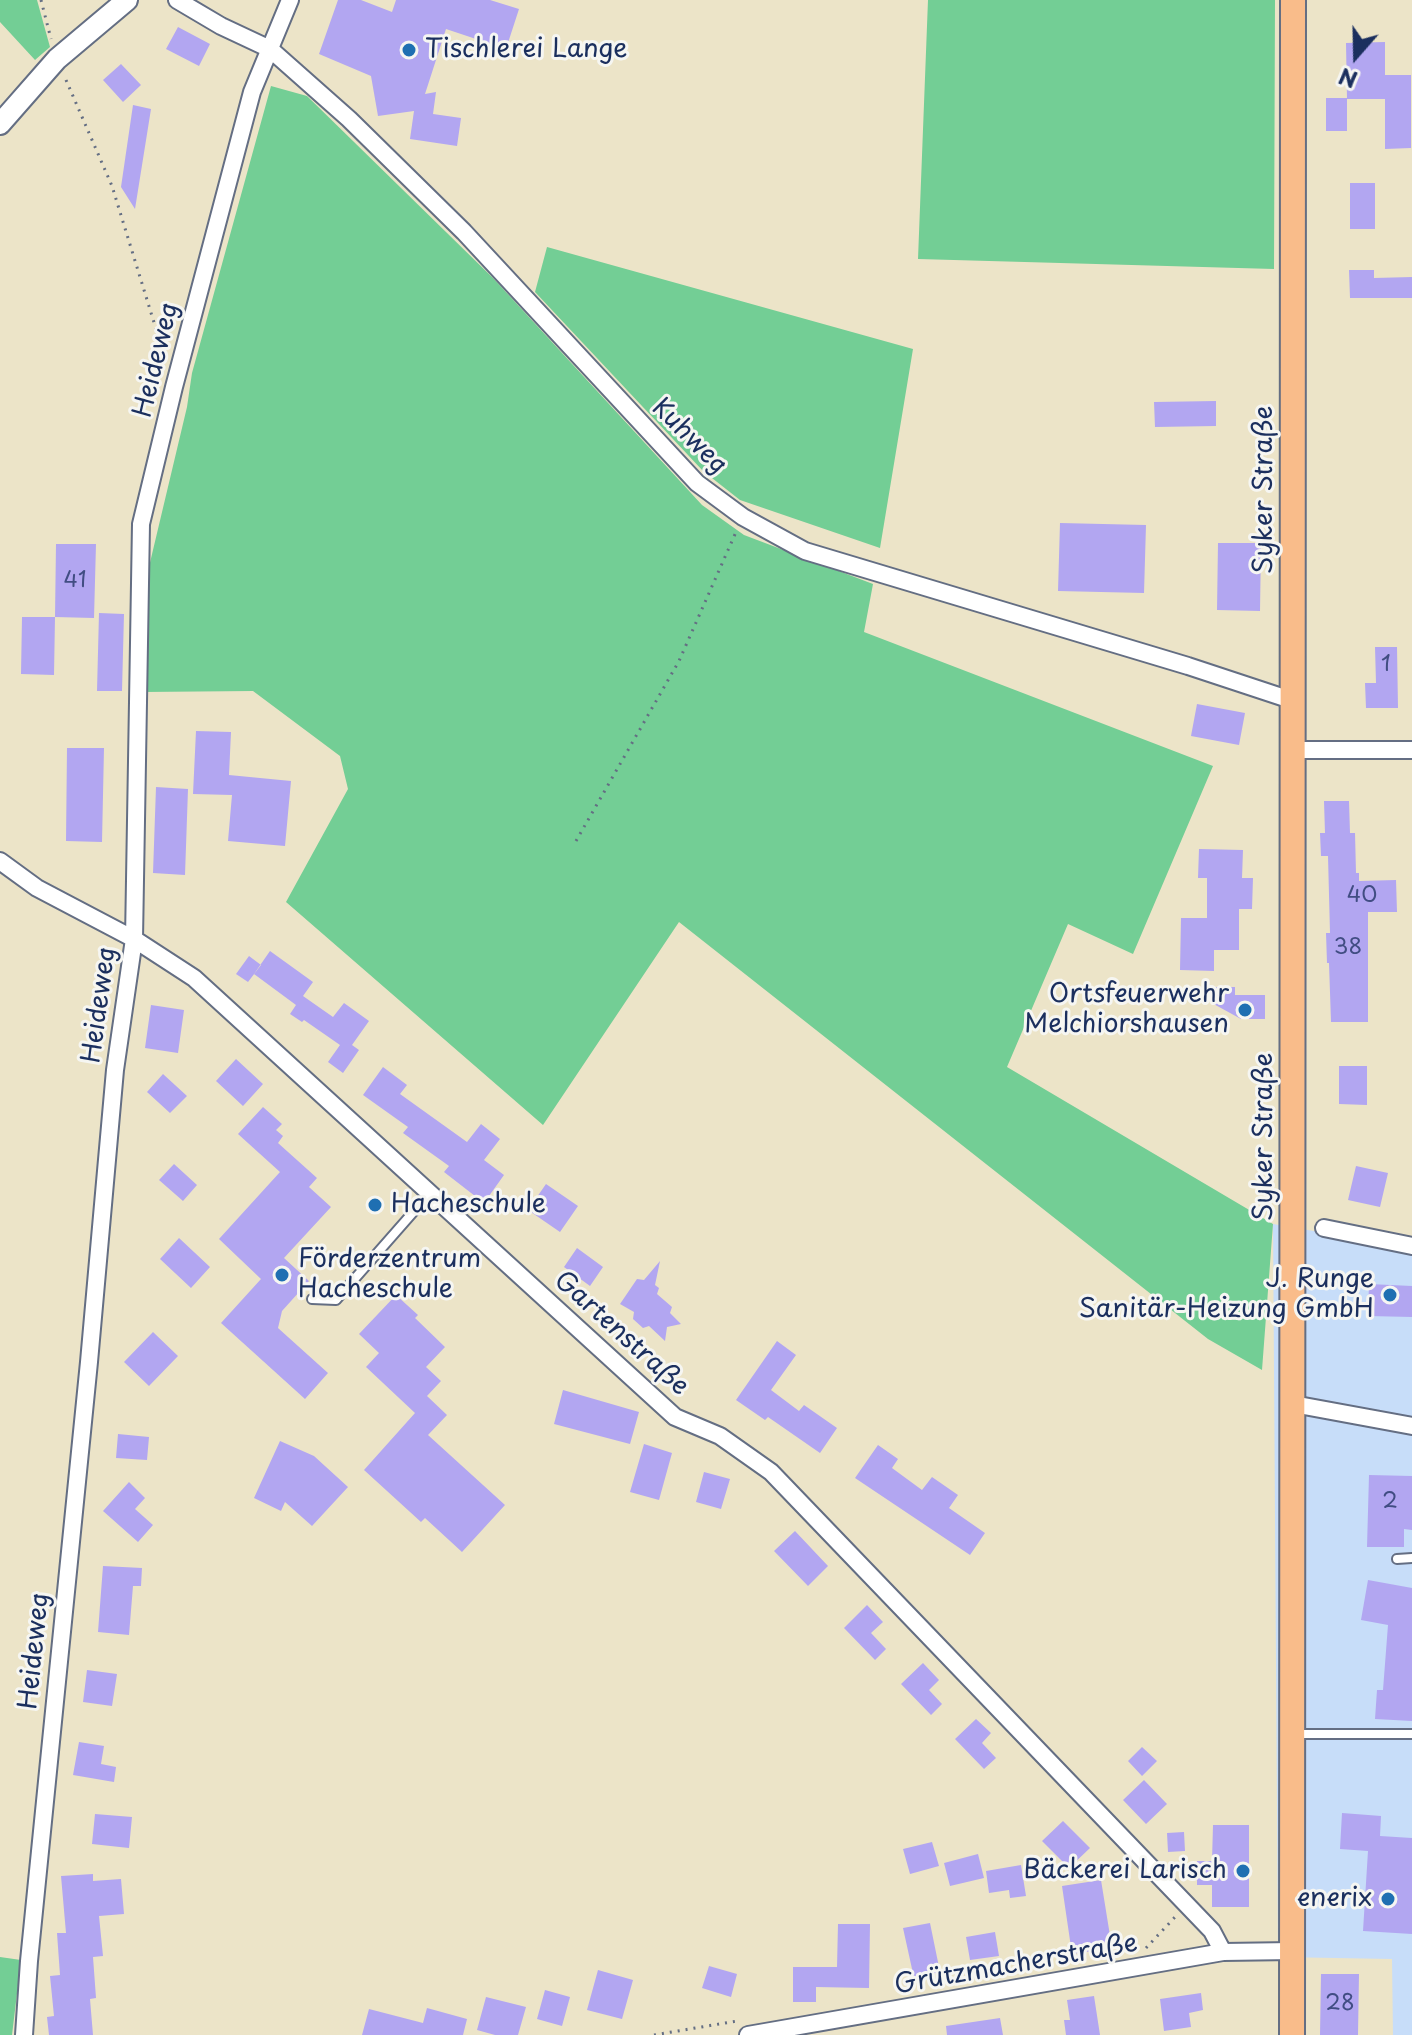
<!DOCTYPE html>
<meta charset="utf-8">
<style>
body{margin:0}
#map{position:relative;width:1412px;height:2035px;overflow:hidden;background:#ece4c8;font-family:"Playpen Sans",sans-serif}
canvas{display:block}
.north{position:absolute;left:1316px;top:16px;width:80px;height:80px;-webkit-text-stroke:6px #f6f6f2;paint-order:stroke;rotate:200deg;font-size:22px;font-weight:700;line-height:32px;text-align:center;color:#1b2f5e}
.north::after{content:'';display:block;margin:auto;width:28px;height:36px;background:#1b2f5e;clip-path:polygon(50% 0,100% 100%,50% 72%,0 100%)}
</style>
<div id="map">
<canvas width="1412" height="2035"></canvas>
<div class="north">N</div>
</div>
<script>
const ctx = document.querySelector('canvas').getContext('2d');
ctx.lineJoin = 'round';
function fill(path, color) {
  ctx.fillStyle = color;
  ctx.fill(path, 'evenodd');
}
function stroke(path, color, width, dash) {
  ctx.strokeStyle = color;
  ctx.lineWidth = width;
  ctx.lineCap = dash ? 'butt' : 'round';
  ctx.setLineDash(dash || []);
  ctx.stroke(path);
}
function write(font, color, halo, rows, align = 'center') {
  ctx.font = font + ' "Playpen Sans",sans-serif';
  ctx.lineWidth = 6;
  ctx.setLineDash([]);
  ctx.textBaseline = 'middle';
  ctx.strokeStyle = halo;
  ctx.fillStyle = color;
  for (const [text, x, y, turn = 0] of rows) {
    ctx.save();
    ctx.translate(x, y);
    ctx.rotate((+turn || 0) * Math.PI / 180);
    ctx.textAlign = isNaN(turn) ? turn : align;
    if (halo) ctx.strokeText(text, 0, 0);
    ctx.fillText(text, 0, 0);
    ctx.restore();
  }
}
fill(new Path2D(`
 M 1273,1224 L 1412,1248 L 1412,2035 L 1393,2035 L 1392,1959 L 1278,1957 Z`), '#c7ddf9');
fill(new Path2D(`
 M 0,0 L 37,0 L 50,47 L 35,60 L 0,22 Z
 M 928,0 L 1275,0 L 1274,269 L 918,259 Z
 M 271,86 L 307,96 L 493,278 L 702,505 L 744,535 L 873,584 L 864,632 L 1213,766 L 1133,954 L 1068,924 L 1007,1067 L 1273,1224 L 1262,1370 L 1208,1339 L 679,922 L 543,1125 L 286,902 L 348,789 L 340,756 L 253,691 L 143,692 L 148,571 L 187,407 L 192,373 Z
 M 547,247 L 913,349 L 880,548 L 740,500 L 703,471 L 535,292 Z
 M 0,1957 L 21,1960 L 12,2035 L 0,2035 Z`), '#73ce95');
fill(new Path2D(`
 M 338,0 L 361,0 L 392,12 L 396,0 L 490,0 L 519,9 L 506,49 L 446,29 L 425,94 L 436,92 L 433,114 L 461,118 L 457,146 L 410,139 L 414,111 L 378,116 L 371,76 L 319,54 Z
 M 178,27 L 210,44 L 199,66 L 166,49 Z
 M 1385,42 L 1385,75 L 1411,75 L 1411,148 L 1385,149 L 1385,99 L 1347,99 L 1346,43 Z
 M 121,64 L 141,85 L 123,102 L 103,80 Z
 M 1326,98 L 1347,98 L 1347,131 L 1326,131 Z
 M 133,105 L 151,109 L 135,209 L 121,187 Z
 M 1350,183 L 1375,183 L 1375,229 L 1350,229 Z
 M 1349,270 L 1374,270 L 1374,278 L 1412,277 L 1412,298 L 1350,298 Z
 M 1216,401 L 1216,426 L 1155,427 L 1154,402 Z
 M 1060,523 L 1146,525 L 1144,593 L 1058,591 Z
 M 1218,543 L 1261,543 L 1260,611 L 1217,610 Z
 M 56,544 L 96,544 L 94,618 L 55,617 Z
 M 99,613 L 124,614 L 122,691 L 97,691 Z
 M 22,617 L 55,617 L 54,675 L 21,674 Z
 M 1375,647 L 1397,647 L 1398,708 L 1366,708 L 1365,683 L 1376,683 Z
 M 1197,704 L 1245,713 L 1239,745 L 1191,736 Z
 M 196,731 L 231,732 L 229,775 L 291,781 L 285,846 L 228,841 L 232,795 L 193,794 Z
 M 67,748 L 104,748 L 102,842 L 66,841 Z
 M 156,787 L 188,789 L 185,875 L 153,873 Z
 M 1324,801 L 1349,801 L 1350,833 L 1355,833 L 1356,873 L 1359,873 L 1359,881 L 1396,880 L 1397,912 L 1368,912 L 1368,1022 L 1331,1022 L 1329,963 L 1327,963 L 1326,933 L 1330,933 L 1328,856 L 1321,856 L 1320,833 L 1325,833 Z
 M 1199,849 L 1243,850 L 1242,878 L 1253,878 L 1252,909 L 1239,909 L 1239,950 L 1214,950 L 1214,971 L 1180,970 L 1181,918 L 1207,918 L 1207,878 L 1198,878 Z
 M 270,951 L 313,982 L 303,996 L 333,1017 L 344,1003 L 369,1021 L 352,1045 L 359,1050 L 343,1073 L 328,1062 L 340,1045 L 304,1020 L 302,1022 L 290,1014 L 296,1005 L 254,974 Z
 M 249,956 L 261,965 L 248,982 L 236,974 Z
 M 1210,987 L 1235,987 L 1235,995 L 1265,995 L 1265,1019 L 1241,1019 L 1210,1002 Z
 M 151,1005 L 184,1010 L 178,1053 L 145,1048 Z
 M 236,1059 L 263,1084 L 243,1106 L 216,1081 Z
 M 1339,1066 L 1367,1066 L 1367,1105 L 1339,1104 Z
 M 383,1067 L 407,1085 L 400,1094 L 467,1142 L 481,1124 L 500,1139 L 484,1160 L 504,1175 L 484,1203 L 444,1172 L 449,1166 L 403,1133 L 408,1127 L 363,1095 Z
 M 163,1074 L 187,1096 L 170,1113 L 147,1092 Z
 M 263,1107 L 282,1124 L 276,1130 L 283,1136 L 278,1143 L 317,1178 L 309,1187 L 331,1207 L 284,1258 L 309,1281 L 282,1311 L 278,1328 L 328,1373 L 305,1399 L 221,1323 L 261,1279 L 219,1239 L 280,1172 L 238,1134 Z
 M 174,1164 L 197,1185 L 183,1201 L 159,1180 Z
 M 1356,1166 L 1388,1173 L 1380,1207 L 1348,1200 Z
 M 546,1184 L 578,1206 L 560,1232 L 528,1210 Z
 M 179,1238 L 210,1267 L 191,1288 L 160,1259 Z
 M 577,1248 L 603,1267 L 590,1286 L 564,1267 Z
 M 660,1261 L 655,1285 L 659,1288 L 657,1294 L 672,1307 L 670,1313 L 681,1324 L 667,1327 L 665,1341 L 649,1326 L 643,1328 L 633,1319 L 634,1312 L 620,1304 L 637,1279 L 644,1280 Z
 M 1369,1284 L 1412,1286 L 1412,1317 L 1368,1316 Z
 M 396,1295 L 418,1315 L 415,1318 L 445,1347 L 426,1367 L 441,1381 L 427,1396 L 447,1415 L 428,1435 L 505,1505 L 462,1552 L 425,1518 L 421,1522 L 364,1470 L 415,1413 L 366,1367 L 379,1353 L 359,1334 Z
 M 153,1332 L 178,1356 L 149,1386 L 124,1362 Z
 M 777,1341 L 796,1355 L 771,1390 L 799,1411 L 804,1405 L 837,1428 L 820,1453 L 768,1417 L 765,1420 L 736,1400 Z
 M 563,1390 L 639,1412 L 630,1444 L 554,1424 Z
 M 118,1434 L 149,1437 L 147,1460 L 116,1458 Z
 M 280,1441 L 314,1456 L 348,1487 L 312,1526 L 285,1502 L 281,1511 L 254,1498 Z
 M 644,1444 L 672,1453 L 659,1500 L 630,1492 Z
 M 878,1445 L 898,1459 L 892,1468 L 922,1490 L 932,1477 L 958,1495 L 949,1508 L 985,1533 L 970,1555 L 855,1478 Z
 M 704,1472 L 730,1479 L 721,1509 L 696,1502 Z
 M 1369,1475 L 1412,1476 L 1412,1530 L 1404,1529 L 1404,1547 L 1367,1547 Z
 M 129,1482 L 145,1498 L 135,1509 L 153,1525 L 138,1542 L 103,1511 Z
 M 795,1531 L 828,1566 L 808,1586 L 774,1551 Z
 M 103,1566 L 142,1568 L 141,1586 L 133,1586 L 129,1635 L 98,1632 Z
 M 1368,1580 L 1412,1588 L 1412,1721 L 1375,1719 L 1377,1690 L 1383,1690 L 1388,1625 L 1361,1620 Z
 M 867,1605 L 883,1622 L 871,1633 L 886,1649 L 875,1660 L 844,1628 Z
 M 923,1663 L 939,1680 L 929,1690 L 942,1704 L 931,1715 L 901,1684 Z
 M 87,1670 L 117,1674 L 112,1706 L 83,1702 Z
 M 976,1719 L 991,1733 L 982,1743 L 996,1758 L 984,1769 L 955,1739 Z
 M 79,1742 L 104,1746 L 101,1764 L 116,1767 L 114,1782 L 73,1775 Z
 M 1142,1747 L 1157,1761 L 1142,1776 L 1128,1761 Z
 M 1144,1780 L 1167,1804 L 1146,1824 L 1123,1800 Z
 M 1342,1813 L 1381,1816 L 1380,1836 L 1412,1838 L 1412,1934 L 1363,1931 L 1368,1851 L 1340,1849 Z
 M 95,1814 L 132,1817 L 129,1848 L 92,1844 Z
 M 1063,1821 L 1090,1848 L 1069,1868 L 1042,1841 Z
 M 1213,1825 L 1249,1825 L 1249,1907 L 1212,1907 L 1212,1885 L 1197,1885 L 1197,1861 L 1212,1861 Z
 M 1184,1832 L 1185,1851 L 1168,1852 L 1167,1833 Z
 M 932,1842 L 939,1866 L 910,1874 L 903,1849 Z
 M 978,1854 L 984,1878 L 950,1886 L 944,1863 Z
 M 1021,1865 L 1026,1896 L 1010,1898 L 1009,1890 L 989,1893 L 986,1871 Z
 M 93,1874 L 93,1881 L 121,1879 L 124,1914 L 99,1916 L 103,1956 L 93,1957 L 96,1998 L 90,1999 L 93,2035 L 49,2035 L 47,2017 L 54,2016 L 50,1976 L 60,1975 L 57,1933 L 66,1933 L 61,1876 Z
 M 1101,1880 L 1112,1948 L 1072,1954 L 1062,1886 Z
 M 930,1923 L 940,1972 L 914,1978 L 903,1928 Z
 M 838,1924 L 870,1924 L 869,1988 L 816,1987 L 816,2002 L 793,2002 L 793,1967 L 837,1967 Z
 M 995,1932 L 999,1956 L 970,1960 L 966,1937 Z
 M 709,1966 L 737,1974 L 731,1997 L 702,1988 Z
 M 598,1970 L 633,1980 L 622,2019 L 587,2010 Z
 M 1321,1974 L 1359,1974 L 1358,2035 L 1320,2035 Z
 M 545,1990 L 570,1997 L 562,2026 L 537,2019 Z
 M 1201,1993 L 1203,2010 L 1189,2013 L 1191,2027 L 1164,2031 L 1160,1999 Z
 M 1094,1996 L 1100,2035 L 1066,2035 L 1064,2020 L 1070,2020 L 1067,2000 Z
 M 486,1997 L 526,2007 L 518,2035 L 495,2035 L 477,2030 Z
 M 427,2008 L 467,2019 L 463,2035 L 362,2035 L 369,2009 L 423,2023 Z
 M 1000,2018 L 1003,2035 L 947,2035 L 946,2026 Z`), '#b2a6f1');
const service = new Path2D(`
 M 312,1299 L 336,1300 L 430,1193
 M 1397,1559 L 1412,1558
 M 1294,1734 L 1412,1734`);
const minor = new Path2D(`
 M 177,0 L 221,26 L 270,49 L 349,119 L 464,232 L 697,483 L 743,517 L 805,551 L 1188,666 L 1294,701
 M 1294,750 L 1412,750
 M 0,861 L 37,888 L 134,939 L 194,978 L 675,1417 L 720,1436 L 771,1472 L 1212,1931 L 1223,1952
 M 1324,1228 L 1412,1246
 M 1293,1404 L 1412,1426
 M 24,2035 L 29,1961 L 89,1362 L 115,1070 L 134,939 L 141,524 L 174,387 L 252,92 L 290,0
 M 748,2035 L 1223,1952 L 1293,1951`);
const tertiary = new Path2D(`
 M 0,124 L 57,59 L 127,0`);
const primary = new Path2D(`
 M 1292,2035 L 1293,0`);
stroke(service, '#646e83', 12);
stroke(minor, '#646e83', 20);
stroke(tertiary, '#646e83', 24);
stroke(primary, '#646e83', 28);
stroke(new Path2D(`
 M 41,0 L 51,39
 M 66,80 L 112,186 L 164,355
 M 576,841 L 679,661 L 736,532
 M 1146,1948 L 1176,1916
 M 654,2035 L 737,2021`), '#646e83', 3, [2, 6]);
stroke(service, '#fff', 8);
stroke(minor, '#fff', 16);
stroke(tertiary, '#fff', 20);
stroke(primary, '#f9bc8a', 24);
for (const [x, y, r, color] of [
 [409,50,8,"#1f6fb2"],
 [1245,1010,8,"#1f6fb2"],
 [375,1205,8,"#1f6fb2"],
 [282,1275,8,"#1f6fb2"],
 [1390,1295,8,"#1f6fb2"],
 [1243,1871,8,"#1f6fb2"],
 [1388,1899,8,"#1f6fb2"]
]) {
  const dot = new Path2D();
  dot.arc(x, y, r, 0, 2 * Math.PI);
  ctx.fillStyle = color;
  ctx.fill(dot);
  stroke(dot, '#f6f6f2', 3);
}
write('22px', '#414d83', null, [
 ["41",75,581],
 ["1",1386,665],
 ["40",1362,896],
 ["38",1348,948],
 ["2",1390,1502],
 ["28",1340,2004]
]);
write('26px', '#1b2f5e', '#f6f6f2', [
 ["Tischlerei Lange",425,50,"left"],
 ["Ortsfeuerwehr",1229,995],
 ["Melchiorshausen",1229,1025],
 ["Hacheschule",391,1205,"left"],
 ["Förderzentrum",298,1260,"left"],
 ["Hacheschule",298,1290,"left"],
 ["J. Runge",1374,1280],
 ["Sanitär-Heizung GmbH",1374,1310],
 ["Bäckerei Larisch",1227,1871],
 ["enerix",1372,1899]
], 'right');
write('26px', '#1b2f5e', '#f6f6f2', [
 ["Heideweg",157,360,-76],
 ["Kuhweg",689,437,45],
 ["Syker Straße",1265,490,-90],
 ["Heideweg",100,1005,-82],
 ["Syker Straße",1265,1137,-90],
 ["Gartenstraße",621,1334,42],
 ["Heideweg",35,1651,-84],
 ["Grützmacherstraße",1016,1965,-10]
]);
</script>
